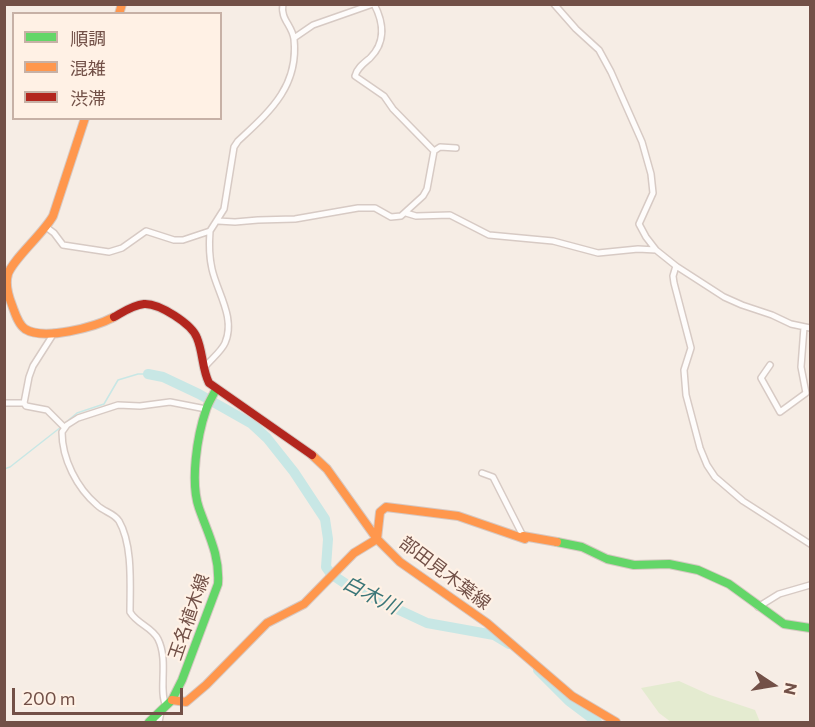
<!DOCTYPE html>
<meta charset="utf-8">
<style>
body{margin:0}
#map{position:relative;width:815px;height:727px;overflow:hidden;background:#f6ede5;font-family:Commissioner,"Noto Sans JP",sans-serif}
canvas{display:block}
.frame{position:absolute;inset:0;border:6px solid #725047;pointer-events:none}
.legend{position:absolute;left:12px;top:12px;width:210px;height:108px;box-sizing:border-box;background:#fff1e5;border:2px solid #c7b1a6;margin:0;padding:8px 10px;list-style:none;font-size:18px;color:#725047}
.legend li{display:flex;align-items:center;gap:12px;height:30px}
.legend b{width:30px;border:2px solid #c7b1a6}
.north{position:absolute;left:743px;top:655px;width:60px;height:60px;-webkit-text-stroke:4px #fff1e5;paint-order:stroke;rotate:102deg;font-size:16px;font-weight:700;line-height:24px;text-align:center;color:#725047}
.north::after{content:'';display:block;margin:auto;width:21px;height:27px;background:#725047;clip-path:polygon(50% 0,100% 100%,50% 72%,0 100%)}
.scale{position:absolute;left:12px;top:688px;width:171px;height:27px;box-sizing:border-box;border:3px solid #725047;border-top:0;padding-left:8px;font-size:18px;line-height:21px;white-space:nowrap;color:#725047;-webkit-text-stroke:4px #fff1e5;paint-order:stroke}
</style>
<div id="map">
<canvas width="815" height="727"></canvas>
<div class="frame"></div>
<ul class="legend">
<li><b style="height:8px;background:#63d668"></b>順調</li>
<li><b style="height:8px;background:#ff974d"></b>混雑</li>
<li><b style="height:8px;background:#b3261e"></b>渋滞</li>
</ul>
<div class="north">N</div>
<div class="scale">200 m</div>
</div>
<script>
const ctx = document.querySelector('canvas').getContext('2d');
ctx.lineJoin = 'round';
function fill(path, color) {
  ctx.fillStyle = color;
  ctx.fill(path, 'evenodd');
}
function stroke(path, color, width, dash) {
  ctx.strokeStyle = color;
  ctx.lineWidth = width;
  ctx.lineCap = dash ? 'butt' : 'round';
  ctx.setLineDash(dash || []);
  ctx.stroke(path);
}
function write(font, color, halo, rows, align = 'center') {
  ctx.font = font + ' Commissioner,"Noto Sans JP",sans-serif';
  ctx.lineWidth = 4.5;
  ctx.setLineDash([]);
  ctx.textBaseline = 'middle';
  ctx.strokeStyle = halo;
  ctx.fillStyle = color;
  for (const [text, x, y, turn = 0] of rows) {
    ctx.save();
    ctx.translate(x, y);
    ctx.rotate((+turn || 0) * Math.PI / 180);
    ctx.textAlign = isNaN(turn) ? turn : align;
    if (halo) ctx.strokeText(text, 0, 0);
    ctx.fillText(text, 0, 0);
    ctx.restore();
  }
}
fill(new Path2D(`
 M 679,681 L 710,695 L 755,710 L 760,722 L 671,722 L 659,713 L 641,688 Z`), '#e4ebd0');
stroke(new Path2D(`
 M 65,423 L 77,413 L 104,404 L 118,380 L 138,374 L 148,374
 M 4,469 L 10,467 L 61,427`), '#c8e7e5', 1.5);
stroke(new Path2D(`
 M 148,374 L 163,377 L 199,394 L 252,424 L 267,438 L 294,472 L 325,519 L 328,539 L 326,567 L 331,574 L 352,588 L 427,623 L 494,635 L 509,644
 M 538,670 L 569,701 L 597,722`), '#c8e7e5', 10);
const street = new Path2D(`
 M 374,4 C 384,23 386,42 370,58 C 364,63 357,68 355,76 L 384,96 L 393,109 L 434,151
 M 554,4 L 576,29 L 599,50 L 611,72 L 642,142 L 651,174 L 653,193 L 639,224 L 646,237 L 656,250
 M 294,38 L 313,25 L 373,4
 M 406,213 L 416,216 L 450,215 L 489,235 L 553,241 L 598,253 L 638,249 L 656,250 L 676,266 L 724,297 L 742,305 L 772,315 L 791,324 L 810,328
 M 218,221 L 235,222 L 258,220 L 295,219 L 358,208 L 375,208 L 391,217 L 401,216 L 423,196 L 427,189 L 434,151 L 440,147 L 456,148
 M 46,227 L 54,233 L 63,245 L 109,252 L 122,248 L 146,231 L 174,240 L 183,240 L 210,231 L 224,209 L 234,147 L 238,141 C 269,112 299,87 294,39 C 292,25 280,19 283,4
 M 676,266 L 673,276 L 674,283 L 691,348 L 684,370 L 686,395 L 700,448 L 707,465 L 715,477 L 743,501 L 810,544
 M 770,365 L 761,378 L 780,412 L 806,393 L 801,367 L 804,327
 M 204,368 C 210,360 221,352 225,343 C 236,318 217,292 212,269 C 209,256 209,244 210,231
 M 4,403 L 24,403 L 29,377 L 33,366 L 54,333
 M 24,403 L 26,406 L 47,410 L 64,427
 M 482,473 L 493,477 L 523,536
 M 758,607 L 779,594 L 810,585
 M 166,706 C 158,690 169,661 158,639 C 152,627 137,624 130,612 C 130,586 133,545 119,521 C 114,513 104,512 97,505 C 77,488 62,459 62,432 L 67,425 L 78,418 L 118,405 L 140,406 L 170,402 L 206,409
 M 159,722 L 161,712`);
const fast = new Path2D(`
 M 557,542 L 582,547 L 607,559 L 634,565 L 669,564 L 698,570 L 729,584 L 784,624 L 810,628
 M 149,722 L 172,700 L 182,680 L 218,584 C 220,555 208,534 199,508 C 190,482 197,436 206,410 C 208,403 213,396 216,389`);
const slow = new Path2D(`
 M 119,14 L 122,4
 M 85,118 L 53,216 C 43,234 13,259 8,274 C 5,284 8,295 12,305 C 15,313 18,324 25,329 C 44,341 95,327 114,317
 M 312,455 L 327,469 L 377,539 L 400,562 L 487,623 L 572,696 L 616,722
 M 172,700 L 186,702 L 206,685 L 267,623 L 304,604 L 354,553 L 377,539 L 380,512 L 386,507 L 458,516 L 525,539 L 523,536 L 557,542`);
const jam = new Path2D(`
 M 114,317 C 123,312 133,305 144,304 C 159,303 192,324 197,338 C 203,352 202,369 209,383 L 312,455`);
stroke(street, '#d7cac4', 8);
stroke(fast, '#d6c8c2', 10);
stroke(slow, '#d6c8c2', 10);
stroke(jam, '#d6c8c2', 10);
stroke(street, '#fefcfb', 5);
stroke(fast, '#63d668', 8);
stroke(slow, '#ff974d', 8);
stroke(jam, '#b3261e', 8);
write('18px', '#725047', '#fff1e5', [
 ["部田見木葉線",445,573,37],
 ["玉名植木線",189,617,-71]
]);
write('italic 20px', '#3b7678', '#fff1e5', [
 ["白木川",371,595,27]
]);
</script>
